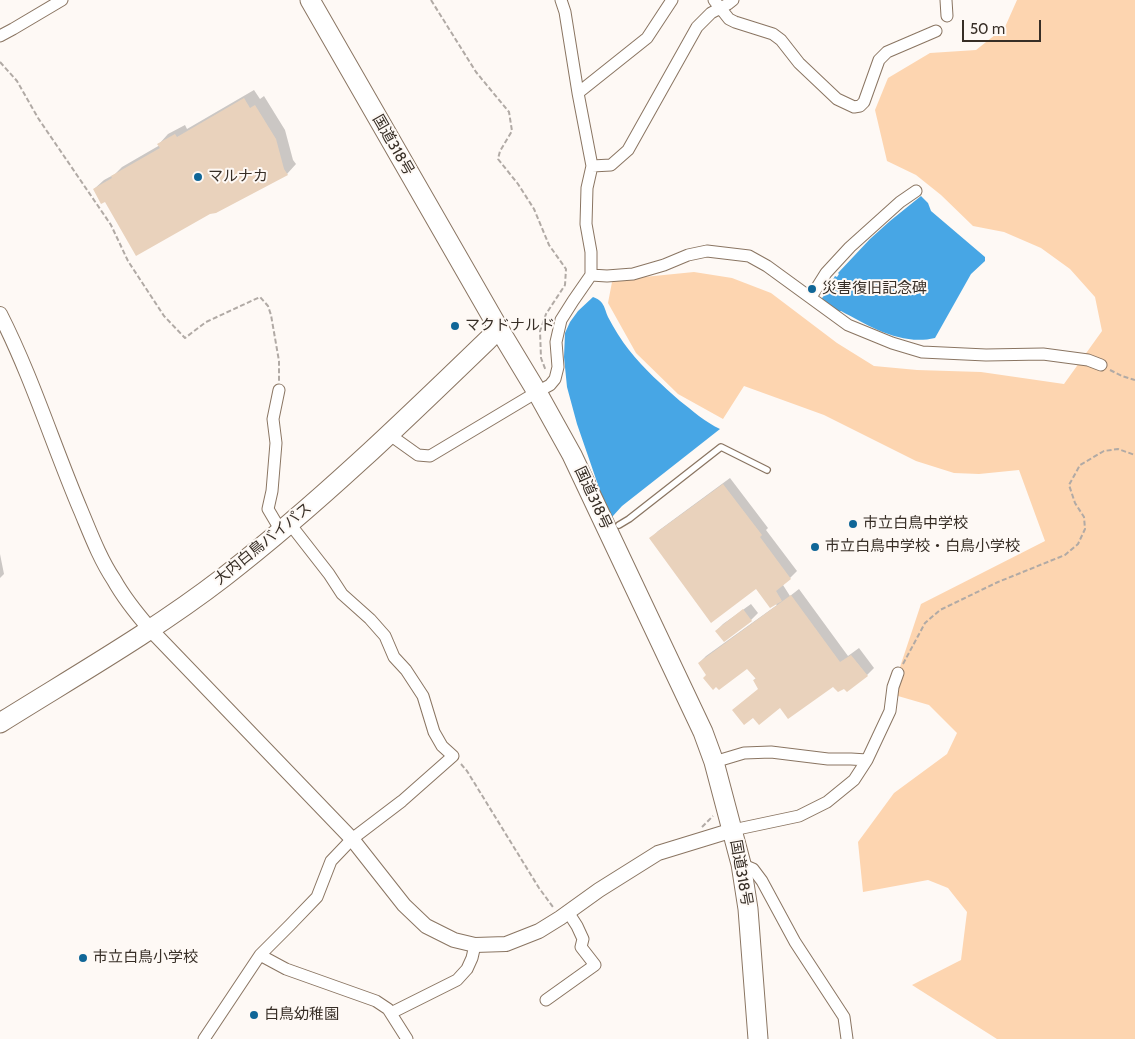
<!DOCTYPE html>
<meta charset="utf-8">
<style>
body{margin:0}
#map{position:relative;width:1135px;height:1039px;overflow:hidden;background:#fef9f5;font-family:Cabin,sans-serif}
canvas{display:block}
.scale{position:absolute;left:962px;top:20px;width:79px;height:22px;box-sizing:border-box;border:2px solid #372e26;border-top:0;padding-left:6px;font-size:15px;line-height:18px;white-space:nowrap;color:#372e26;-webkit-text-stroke:4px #fef9f5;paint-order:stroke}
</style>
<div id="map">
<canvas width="1135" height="1039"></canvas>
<div class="scale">50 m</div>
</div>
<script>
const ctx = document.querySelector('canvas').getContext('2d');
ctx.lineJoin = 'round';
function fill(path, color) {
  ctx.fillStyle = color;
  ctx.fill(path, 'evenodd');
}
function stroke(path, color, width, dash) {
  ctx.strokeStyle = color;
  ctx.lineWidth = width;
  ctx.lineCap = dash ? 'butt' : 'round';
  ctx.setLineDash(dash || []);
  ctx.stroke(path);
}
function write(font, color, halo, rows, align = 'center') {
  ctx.font = font + ' Cabin,"Noto Sans JP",sans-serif';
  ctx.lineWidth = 4;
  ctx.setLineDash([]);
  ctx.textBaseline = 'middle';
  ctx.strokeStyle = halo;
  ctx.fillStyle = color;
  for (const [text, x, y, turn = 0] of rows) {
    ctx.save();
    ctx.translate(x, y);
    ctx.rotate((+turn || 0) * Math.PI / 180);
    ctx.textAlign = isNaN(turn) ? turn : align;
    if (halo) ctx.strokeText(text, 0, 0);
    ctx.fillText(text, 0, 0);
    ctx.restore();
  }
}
fill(new Path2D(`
 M 1017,0 L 1135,0 L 1135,1039 L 997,1039 L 912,985 L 961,960 L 967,912 L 948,888 L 928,880 L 863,892 L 858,842 L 894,793 L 947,754 L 957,733 L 929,705 L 891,694 L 921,604 L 1045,541 L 1019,470 L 979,474 L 954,473 L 916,461 L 824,415 L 744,386 L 723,419 L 678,394 L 636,353 L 608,303 L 612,282 L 644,277 L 694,272 L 732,278 L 771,293 L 837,343 L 874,366 L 917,370 L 981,372 L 1064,384 L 1102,331 L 1095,297 L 1070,269 L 1041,248 L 1004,232 L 973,226 L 941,195 L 916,175 L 887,161 L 875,110 L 888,78 L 930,53 L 976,50 L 1005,27 Z`), '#fdd5b0');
fill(new Path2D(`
 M 921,196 L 928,203 L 931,211 L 985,257 L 985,261 L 971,274 L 935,338 C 901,346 869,326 841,311 L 835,312 L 821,300 L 835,276 L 837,277 L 839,274 L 838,273 L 870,239 L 890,221 Z
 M 593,297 C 596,298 600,300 602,303 C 605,307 606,313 608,317 C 614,328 621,340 629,350 C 644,369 662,385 680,401 C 693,411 705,422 720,429 L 622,506 L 612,517 L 608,510 L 607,511 L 577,424 L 567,387 L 564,357 L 565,333 L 570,322 L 578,311 Z`), '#47a6e5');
fill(new Path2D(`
 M 254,90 L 260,99 L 264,96 L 285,130 L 293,160 L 296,164 L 287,174 L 105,200 L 94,189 L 104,180 L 115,174 L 122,167 L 160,145 L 159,144 L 168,134 L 185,125 L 187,129 Z
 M 730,478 L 768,528 L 766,530 L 797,571 L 783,585 L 790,596 L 799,589 L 848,656 L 859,648 L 874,668 L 867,675 L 847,690 L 833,685 L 780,706 L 759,688 L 754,680 L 756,678 L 747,667 L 708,675 L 699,663 L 706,656 L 777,605 L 756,588 L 651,538 L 658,531 Z
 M 0,554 L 4,574 L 0,578 Z
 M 751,604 L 758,613 L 751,620 L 716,631 L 723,624 Z`), '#0003');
fill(new Path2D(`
 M 244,98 L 250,108 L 255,105 L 276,139 L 284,169 L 288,175 L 216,213 L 210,214 L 136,256 L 105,202 L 101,204 L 93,189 L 112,178 L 111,176 L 160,148 L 157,144 L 175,134 L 177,137 Z
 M 723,484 L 762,535 L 760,537 L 791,579 L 776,591 L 782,601 L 770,608 L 756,589 L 711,623 L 649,538 Z
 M 791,595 L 840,662 L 851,655 L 868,676 L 847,692 L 844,689 L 838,692 L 833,687 L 788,719 L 780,708 L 759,725 L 753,718 L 744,725 L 732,710 L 758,689 L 753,680 L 756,679 L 747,669 L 719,690 L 716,687 L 713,690 L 703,678 L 706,675 L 698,663 Z
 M 743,609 L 752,621 L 724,642 L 715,631 Z`), '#e9d2bc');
const service = new Path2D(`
 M 619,525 L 629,519 L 721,447 L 767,470`);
const minor = new Path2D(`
 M 714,0 L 729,19 L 735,22 L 773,34 L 781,40 L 799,63 L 837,99 L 854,107 L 860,106 L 864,102 L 879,60 L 887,52 L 936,31
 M 946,0 L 947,16
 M 0,36 L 13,29 L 62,0
 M 578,93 L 647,38 L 672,0
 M 592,166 L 611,165 L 628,150 L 697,27 L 711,13 L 728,4 L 733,0
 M 591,275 L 607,276 L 633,274 L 664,265 L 688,255 L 707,251 L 749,256 L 767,266 L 848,325 L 892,343 L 922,352 L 986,355 L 1043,354 L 1088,360 L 1101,365
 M 811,297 L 826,273 L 850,247 L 900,202 L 916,191
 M 279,390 L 273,419 L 276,443 L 272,491 L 268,509 L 281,531
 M 390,435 L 418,455 L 430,456 L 537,392 L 550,385 L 555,379 L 558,367 L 556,342 L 561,320 L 573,301 L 591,275 L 591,252 L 586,224 L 587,188 L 592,166 L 578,93 L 565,12 L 561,0
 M 714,762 L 744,753 L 771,752 L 828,759 L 851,759 L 867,760 L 890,711 L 893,687 L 898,673
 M 733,830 L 799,816 L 827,802 L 854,780 L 867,760
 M 741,864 L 753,869 L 762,881 L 795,942 L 844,1017 L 847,1039
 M 260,955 L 286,969 L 376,1001 L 388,1009 L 407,1039
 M 546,1000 L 595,965 L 581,947 L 583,939 L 577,926 L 568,912
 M 391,1013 L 457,980 L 467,969 L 472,958 L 475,945
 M 204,1039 L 260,955 L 290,925 L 317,897 L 331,861 L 352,839 L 402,801 L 453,756 L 442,746 L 434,732 L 423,696 L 406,670 L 394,657 L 385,636 L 370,619 L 342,594 L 329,574 L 290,524`);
const tertiary = new Path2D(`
 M 0,314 C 32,377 53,445 81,511 C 91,535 100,559 114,580 C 124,598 137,614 150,629 L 352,839 L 404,905 L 426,926 L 454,940 L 475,945 L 506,944 L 539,931 L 560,918 L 599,890 L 658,853 L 733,830`);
const trunk = new Path2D(`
 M 310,0 L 499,329 L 537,392 L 572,455 L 703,732 L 714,762 L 741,864 L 748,909 L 758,1039
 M 0,723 C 75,676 154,631 224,577 C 322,501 410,415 499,329`);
stroke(service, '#8a7562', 8);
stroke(minor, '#8a7562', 13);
stroke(tertiary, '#8a7562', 16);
stroke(trunk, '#8a7562', 21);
stroke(new Path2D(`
 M 431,0 L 476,72 L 509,112 L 512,131 L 500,151 L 498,159 L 518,184 L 534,209 L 549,245 L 566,269 L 565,285 L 546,314 L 540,331 L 541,358 L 546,371
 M 0,62 L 17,81 L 38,118 L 111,225 L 128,261 L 164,316 L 185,338 L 206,322 L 260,297 L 268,306 L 271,315 L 279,361 L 279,381
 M 1110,370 L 1122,376 L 1135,380
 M 903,664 L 925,623 L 940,610 L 998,582 L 1065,555 L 1078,544 L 1085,529 L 1084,517 L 1075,503 L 1069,485 L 1080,465 L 1104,451 L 1118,449 L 1135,455
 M 461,764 L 467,771 L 539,888 L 553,907
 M 702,827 L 713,816`), '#b1aaa5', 2, [5, 2.5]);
stroke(service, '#fff', 5.5);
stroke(minor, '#fff', 11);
stroke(tertiary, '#fff', 14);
stroke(trunk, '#fff', 19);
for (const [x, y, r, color] of [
 [198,177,5,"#106697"],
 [812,289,5,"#106697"],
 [455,326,5,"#106697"],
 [853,524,5,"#106697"],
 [815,547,5,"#106697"],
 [83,958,5,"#106697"],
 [254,1015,5,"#106697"]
]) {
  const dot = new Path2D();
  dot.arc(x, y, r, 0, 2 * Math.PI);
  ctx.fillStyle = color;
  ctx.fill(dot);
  stroke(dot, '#fef9f5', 2);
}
write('15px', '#372e26', '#fef9f5', [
 ["国道318号",393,145,60],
 ["国道318号",593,498,65],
 ["大内白鳥バイパス",263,544,-39],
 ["国道318号",741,873,80]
]);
write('15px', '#372e26', '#fef9f5', [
 ["マルナカ",208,177],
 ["災害復旧記念碑",822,289],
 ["マクドナルド",465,326],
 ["市立白鳥中学校",863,524],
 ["市立白鳥中学校・白鳥小学校",825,547],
 ["市立白鳥小学校",93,958],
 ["白鳥幼稚園",264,1015]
], 'left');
</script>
